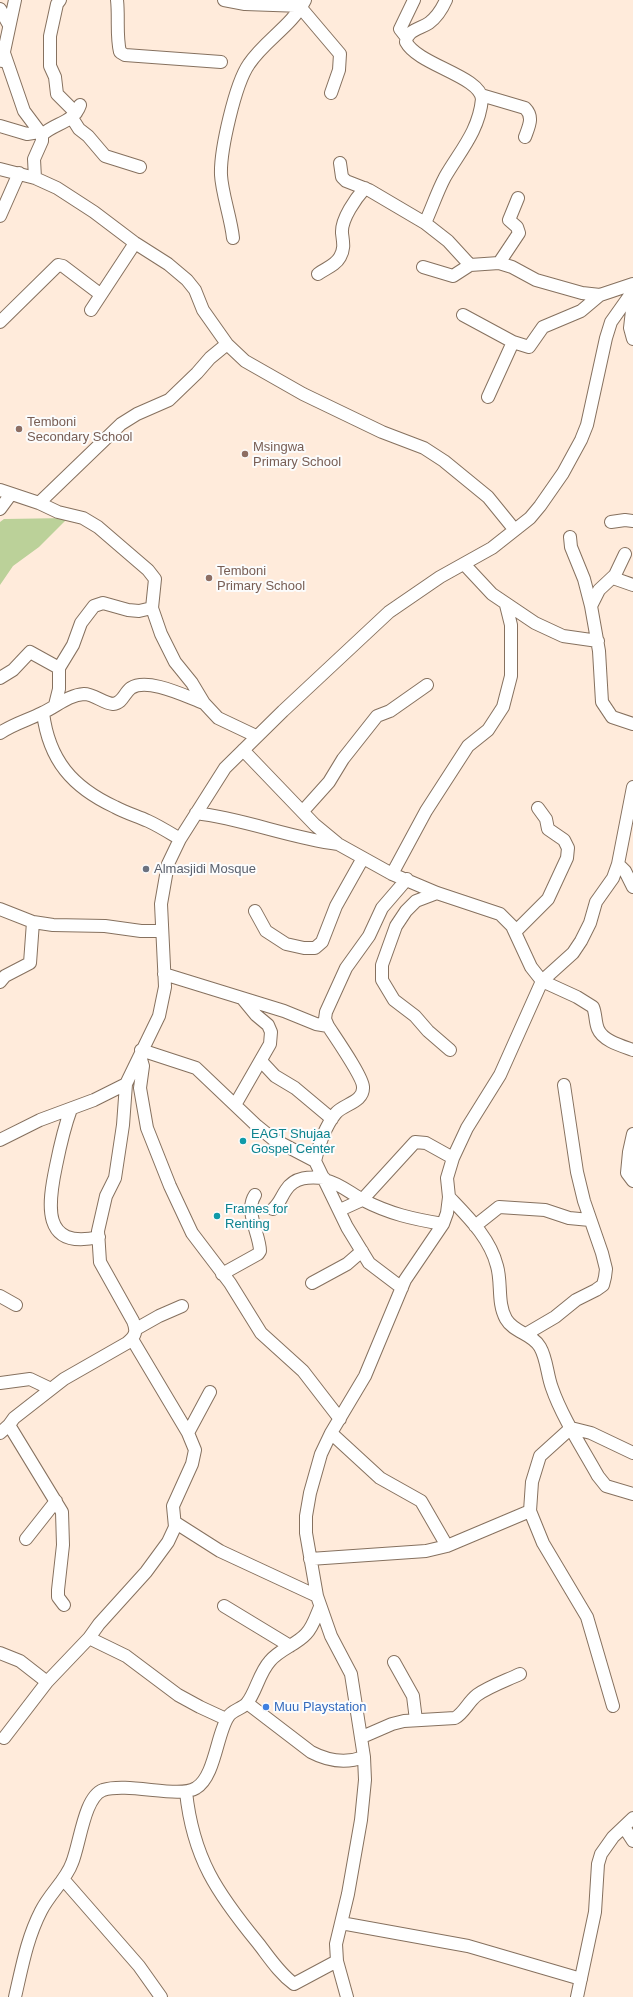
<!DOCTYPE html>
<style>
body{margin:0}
canvas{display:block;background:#ffebdb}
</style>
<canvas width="633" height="1997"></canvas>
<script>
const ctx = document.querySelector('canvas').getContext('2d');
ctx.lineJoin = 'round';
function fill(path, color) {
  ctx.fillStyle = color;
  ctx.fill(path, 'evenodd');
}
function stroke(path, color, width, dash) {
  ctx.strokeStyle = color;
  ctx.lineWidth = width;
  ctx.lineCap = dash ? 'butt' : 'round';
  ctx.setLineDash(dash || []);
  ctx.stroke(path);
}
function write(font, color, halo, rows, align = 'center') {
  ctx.font = font + ' Helvetica,sans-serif';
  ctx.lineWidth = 4;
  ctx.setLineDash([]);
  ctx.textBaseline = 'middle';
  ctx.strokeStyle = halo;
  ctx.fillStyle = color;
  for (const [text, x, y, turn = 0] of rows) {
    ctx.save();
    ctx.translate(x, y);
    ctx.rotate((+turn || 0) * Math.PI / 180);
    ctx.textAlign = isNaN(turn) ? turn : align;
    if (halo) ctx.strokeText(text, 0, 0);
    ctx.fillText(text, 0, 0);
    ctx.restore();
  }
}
fill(new Path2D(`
 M 68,518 L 39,547 L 13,566 L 0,585 L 0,522 L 4,519 Z`), '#bbd199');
const minor = new Path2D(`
 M 60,0 L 57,4 L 50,36 L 50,66 L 55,77 L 57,94 L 76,113
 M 117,0 C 119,17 116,35 120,52 L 125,55 L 221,62
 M 224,0 L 245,4 L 302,6
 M 301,8 L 340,54 L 339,70 L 331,93
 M 0,9 L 9,25
 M 407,38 L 400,29 L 414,0
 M 4,53 L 24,111 L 42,135 L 42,141 L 34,159 L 35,178
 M 2,61 L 15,0
 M 481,95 L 525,108 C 534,117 529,126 525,137
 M 72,118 L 79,129 L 88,136 L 105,156 L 140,167
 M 0,126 L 27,134 L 39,132
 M 42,135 C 54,123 74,123 80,105
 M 340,163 L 342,177 L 346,181 L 369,190 L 425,223 L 448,241 L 470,265
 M 0,169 L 35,178 L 57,188 L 94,212 L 135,243 L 168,264 L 187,280 L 195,290 L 203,310 L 227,344 L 245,361 L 303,394 L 382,432 L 424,448 L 444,461 L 488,497 L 514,529
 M 0,216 L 19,173
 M 425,223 C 432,208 437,192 445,177 C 460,151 479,131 482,99 C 480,76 418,65 406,42 C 407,30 420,29 429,23 C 437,17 442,9 446,0
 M 233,238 C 231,218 222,194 221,175 C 220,151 235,84 249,64 C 265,40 292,26 305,0
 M 499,263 L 519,233 L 517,227 L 509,220 L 518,198
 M 423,267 L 453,276 L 470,265 L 499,263 L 512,267 L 536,280 L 582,293 L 600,295 L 633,284
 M 318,274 C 326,268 335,266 340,257 C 345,248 343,242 342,233 C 341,219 356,198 365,188
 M 633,302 L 630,328 L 633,339
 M 91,310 L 135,243
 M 463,315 L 513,342 L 529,347 L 543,327 L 581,311 L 600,295
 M 0,322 L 58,265 L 63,266 L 100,294
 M 488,397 L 513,342
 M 0,490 L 39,503 L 58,512 L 83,518 L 98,527 L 148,570 L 155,579 L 152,608 L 161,634 L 175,662 L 192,683 L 204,703 L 218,718 L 256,736
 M 39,503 L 121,424 L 137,414 L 169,400 L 197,373 L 210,358 L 227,344
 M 0,509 L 11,494
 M 611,522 L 625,520 L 633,521
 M 570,537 L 571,547 L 584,579 L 591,606 L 599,651 L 602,702 L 612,717 L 633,724
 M 464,564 L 492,594 L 535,623 L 563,636 L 598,641
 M 613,578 L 633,585
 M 591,606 L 599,590 L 615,575 L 625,554
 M 0,678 L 13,670 L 30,652 L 59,668
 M 55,705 L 59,689 L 59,668 L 73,645 L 81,623 L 94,606 L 103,603 L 128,610 L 139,611 L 152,608
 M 43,713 C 49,760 72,787 115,807 C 126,813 137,816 148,821 C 159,826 170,833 180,839
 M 0,733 C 13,724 28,720 42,713 C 56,707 68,695 84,694 C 94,694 103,703 113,704 C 123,703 124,693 131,688 C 148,677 187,697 204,703
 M 243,750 L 315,825 L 338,844 L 392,874 L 437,893 L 500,914 L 512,926 L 531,967 L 542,981 L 577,997 L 593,1007 C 596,1014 595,1022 598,1029 C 603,1041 622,1046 633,1050
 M 303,811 L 329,782 L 343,759 L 377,716 L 390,711 L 427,685
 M 196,813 C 245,819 290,838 338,844
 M 618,864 L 625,871 L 633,887
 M 392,874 L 426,811 L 468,746 L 488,730 L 503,707 L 511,676 L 511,625 L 506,605
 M 437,893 L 416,901 L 406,911 L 396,926 L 382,965 L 382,980 L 394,1000 L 415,1016 L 428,1031 L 450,1050
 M 0,909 L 33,922 L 53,925 L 105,926 L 141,931 L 162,931
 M 255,911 L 266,931 L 286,944 L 304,948 L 315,948 L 322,942 L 336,906 L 363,858
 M 515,932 L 548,899 L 567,858 L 568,848 L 564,840 L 548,829 L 546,819 L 538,808
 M 164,974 L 284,1011 L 316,1024 L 328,1026
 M 0,982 L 5,976 L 30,963 L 33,922
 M 141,1050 L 196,1068 L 257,1126 L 273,1139 L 315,1161
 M 140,1056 L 143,1066 L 140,1088 L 147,1128 L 170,1186 L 192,1233 L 230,1283 L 261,1333 L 303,1371 L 340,1419
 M 261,1061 L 275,1076 L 295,1088 L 332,1119
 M 235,1105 L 270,1044 L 271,1032 L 268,1025 L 256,1015 L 242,998
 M 71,1109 C 64,1128 60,1146 56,1166 C 48,1204 41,1250 99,1237
 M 633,1134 L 629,1152 L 627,1173 L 633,1181
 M 0,1140 L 40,1120 L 94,1100 L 126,1084 L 159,1016 L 165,987 L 161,904 L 168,864 L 180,839 L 225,768 L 283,711 L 389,612 L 440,577 L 492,548 L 530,518 L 540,506 L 563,473 L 581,440 L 587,425 L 606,338 L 611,322 L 633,291
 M 325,1180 C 339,1183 350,1193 363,1200 C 390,1214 413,1219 443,1224
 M 449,1197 C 468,1217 490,1238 497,1266 C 502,1283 497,1303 506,1319 C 514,1333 532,1333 540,1347 C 547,1359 547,1375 552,1388 C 562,1417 583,1449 598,1476 L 606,1486 L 633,1494
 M 273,1209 C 280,1203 281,1197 286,1190 C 295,1176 310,1177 324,1178
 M 340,1210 L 362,1200 L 415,1142 L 426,1143 L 453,1158
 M 475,1226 L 499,1207 L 545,1210 L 569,1218 L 590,1220
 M 222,1274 L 258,1254 L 260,1251 C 260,1235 244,1211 255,1195
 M 312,1283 L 347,1264 L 362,1251
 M 402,1288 L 369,1263 L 347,1227 L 315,1161 C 318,1146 326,1125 336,1113 C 344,1104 364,1102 363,1087 C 363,1077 335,1037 328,1026 L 325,1019 L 326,1012 L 346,968 L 369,936 L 382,908 L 407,879
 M 0,1296 L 16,1305
 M 136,1329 L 159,1316 L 182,1306
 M 526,1334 L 555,1317 L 576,1300 L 596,1290 L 603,1285 L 605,1277 L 606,1269 L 602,1253 L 584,1201 L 577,1172 L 564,1085
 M 0,1383 L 30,1379 L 51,1389
 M 0,1433 L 9,1425
 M 188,1433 L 210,1392
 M 331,1433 L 380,1478 L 421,1501 L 447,1546
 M 176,1523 L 220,1551 L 317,1596
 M 26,1539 L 56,1501
 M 310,1559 L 426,1551 L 447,1546 L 530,1511
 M 64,1605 L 58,1597 L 58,1590 L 63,1545 L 62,1512 L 9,1425 L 14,1418 L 64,1379 L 127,1343 C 136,1336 137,1331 133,1321 L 100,1262 L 98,1231 L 106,1196 L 115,1178 L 123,1125 L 126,1084
 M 224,1606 L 290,1646
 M 89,1638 L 126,1656 L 178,1695 L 200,1707 L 226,1719
 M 0,1653 L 20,1661 L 47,1682
 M 394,1662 L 413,1696 L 416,1720
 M 247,1703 L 311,1752 C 328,1761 345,1764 364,1757
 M 613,1706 L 587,1617 L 543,1543 L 530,1511 L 532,1482 L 540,1456 L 571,1428 L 591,1433 L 633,1453
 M 362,1737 L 392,1724 L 404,1721 L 455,1718 C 464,1713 468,1702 477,1695 C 490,1686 505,1681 520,1674
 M 4,1738 L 47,1682 L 89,1638 L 99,1624 L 146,1572 L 168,1542 L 175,1527 L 173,1506 L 192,1464 L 195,1450 L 188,1433 L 132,1339
 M 186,1792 C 193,1858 217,1893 258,1943 C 269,1957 279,1973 294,1984 L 337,1961
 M 624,1827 L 633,1841
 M 63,1879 L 139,1966 L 161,1997
 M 341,1923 L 468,1946 L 581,1979
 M 15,1997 C 22,1967 27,1938 41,1911 C 50,1893 66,1880 72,1863 C 80,1844 84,1797 103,1790 C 129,1782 179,1799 196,1788 C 215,1777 217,1733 228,1717 C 232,1710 242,1709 247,1703 C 256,1692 259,1673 270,1661 C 280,1649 296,1645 306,1634 C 313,1627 316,1616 320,1607
 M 347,1997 L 337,1961 L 336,1944 L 348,1894 L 361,1820 L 365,1780 L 364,1757 L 351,1674 L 331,1636 L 317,1596 L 306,1533 L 306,1516 L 310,1493 L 321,1454 L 331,1433 L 365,1376 L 405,1280 L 443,1224 L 447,1213 L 449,1197 L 447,1178 L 453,1158 L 467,1128 L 500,1075 L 542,981 L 573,953 L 581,941 L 590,923 L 596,902 L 613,878 L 618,864 L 633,787
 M 577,1997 L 595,1912 L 598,1864 L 601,1854 L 613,1837 L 633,1818`);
stroke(minor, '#86715f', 14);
stroke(minor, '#fff', 12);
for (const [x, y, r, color] of [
 [19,429,4,"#8d6e63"],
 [245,454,4,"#8d6e63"],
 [209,578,4,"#8d6e63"],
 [146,869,4,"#6b7280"],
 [243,1141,4,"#0f9aa8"],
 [217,1216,4,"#0f9aa8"],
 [266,1707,4,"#3f7fe0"]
]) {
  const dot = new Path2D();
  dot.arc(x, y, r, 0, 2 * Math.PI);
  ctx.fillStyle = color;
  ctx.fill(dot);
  stroke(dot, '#fcfcfc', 1.5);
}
write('13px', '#785e54', '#fcfcfc', [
 ["Temboni",27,422],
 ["Secondary School",27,437],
 ["Msingwa",253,447],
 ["Primary School",253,462],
 ["Temboni",217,571],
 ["Primary School",217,586]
], 'left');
write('13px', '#5b616d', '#fcfcfc', [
 ["Almasjidi Mosque",154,869]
], 'left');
write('13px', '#0d838f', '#fcfcfc', [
 ["EAGT Shujaa",251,1134],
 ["Gospel Center",251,1149],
 ["Frames for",225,1209],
 ["Renting",225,1224]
], 'left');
write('13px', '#366cbe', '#fcfcfc', [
 ["Muu Playstation",274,1707]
], 'left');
</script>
